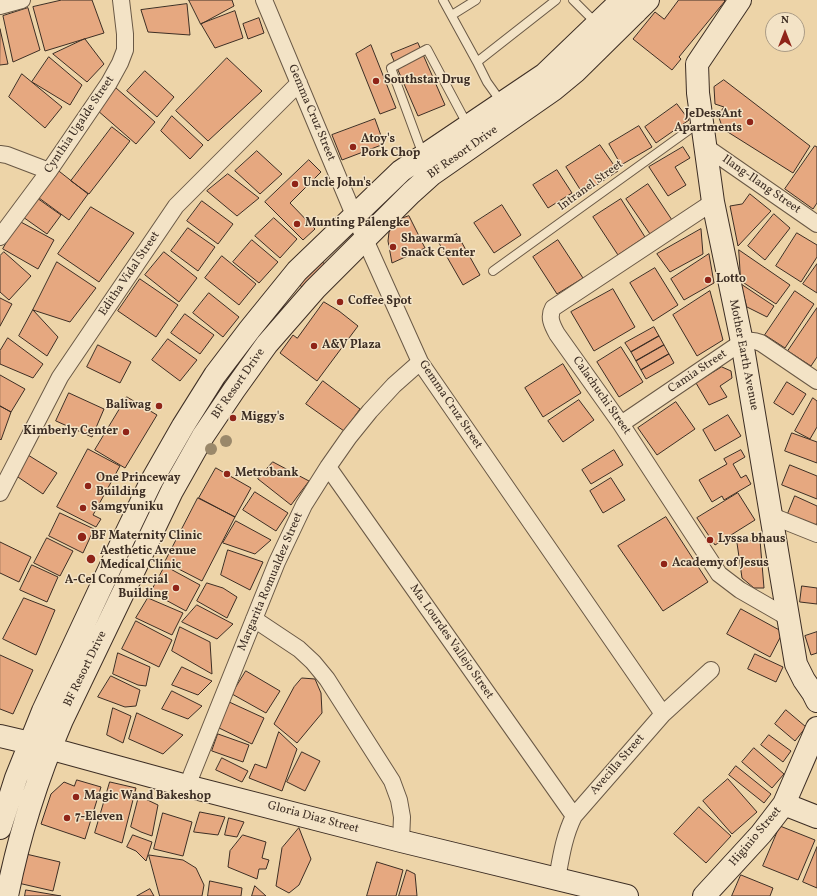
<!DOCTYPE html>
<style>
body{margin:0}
#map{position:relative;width:817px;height:896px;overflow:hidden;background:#edd4a8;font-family:Vollkorn,serif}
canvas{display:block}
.north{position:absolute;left:765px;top:12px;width:40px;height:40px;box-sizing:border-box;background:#f3e3c6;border:1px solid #aa9b85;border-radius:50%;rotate:0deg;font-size:11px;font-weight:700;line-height:16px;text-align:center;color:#3d2e24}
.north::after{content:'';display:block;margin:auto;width:14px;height:18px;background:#8f2418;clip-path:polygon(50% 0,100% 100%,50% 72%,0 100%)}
</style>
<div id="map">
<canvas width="817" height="896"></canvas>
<div class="north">N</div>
</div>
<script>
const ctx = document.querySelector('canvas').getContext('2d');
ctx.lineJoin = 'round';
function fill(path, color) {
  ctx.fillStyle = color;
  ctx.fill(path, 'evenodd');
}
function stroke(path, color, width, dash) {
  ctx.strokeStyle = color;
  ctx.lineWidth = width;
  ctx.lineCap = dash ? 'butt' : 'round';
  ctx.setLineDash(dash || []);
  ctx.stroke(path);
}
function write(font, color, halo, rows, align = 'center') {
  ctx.font = font + ' Vollkorn,serif';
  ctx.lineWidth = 3;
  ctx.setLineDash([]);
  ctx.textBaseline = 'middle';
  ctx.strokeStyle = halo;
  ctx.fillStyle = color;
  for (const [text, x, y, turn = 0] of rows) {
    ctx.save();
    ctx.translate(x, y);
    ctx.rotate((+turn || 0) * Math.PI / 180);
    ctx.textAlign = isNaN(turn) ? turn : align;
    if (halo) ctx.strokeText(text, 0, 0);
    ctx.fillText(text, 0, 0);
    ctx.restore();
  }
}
const building = new Path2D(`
 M 62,0 L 92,0 L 104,33 L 45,51 L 33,7 Z
 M 189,0 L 232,0 L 234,6 L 201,24 Z
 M 679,0 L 724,0 L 725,1 L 679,57 L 681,59 L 672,70 L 633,39 L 655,12 L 664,19 Z
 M 187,4 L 190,35 L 148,32 L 141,10 Z
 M 28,8 L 40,50 L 13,62 L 3,16 Z
 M 235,11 L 243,38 L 215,48 L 201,24 Z
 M 259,18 L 264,33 L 248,39 L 243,24 Z
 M 0,29 L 8,64 L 0,65 Z
 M 85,39 L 104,64 L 87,82 L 53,54 Z
 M 418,43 L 445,105 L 418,116 L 391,54 Z
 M 371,45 L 396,108 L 380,114 L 356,54 Z
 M 49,57 L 82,85 L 70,105 L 32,82 Z
 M 227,58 L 262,91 L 208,141 L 176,111 Z
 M 145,71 L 174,97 L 157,117 L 127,91 Z
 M 22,74 L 62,107 L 45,128 L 9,97 Z
 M 724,80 L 810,146 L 793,173 L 723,129 L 718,115 L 724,107 L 715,104 L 714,87 Z
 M 116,88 L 155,122 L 136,144 L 97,110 Z
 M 677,104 L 689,120 L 656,143 L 645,127 Z
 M 172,116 L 203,145 L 190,159 L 161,131 Z
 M 375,119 L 384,144 L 342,160 L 332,135 Z
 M 639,126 L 652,147 L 621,165 L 609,144 Z
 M 112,127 L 130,141 L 89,194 L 71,181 Z
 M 600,145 L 618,171 L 583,194 L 566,167 Z
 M 815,146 L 817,147 L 817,203 L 813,209 L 785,189 Z
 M 683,147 L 690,158 L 675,167 L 686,185 L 668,196 L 649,167 Z
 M 257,151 L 282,174 L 260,194 L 235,171 Z
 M 309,160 L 321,172 L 290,203 L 315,229 L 303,240 L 265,202 Z
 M 55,168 L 88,194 L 69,220 L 35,195 Z
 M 557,170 L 572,193 L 548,208 L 533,185 Z
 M 228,174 L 259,198 L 237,216 L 207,191 Z
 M 648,184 L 672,220 L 650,234 L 626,199 Z
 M 750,194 L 771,211 L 738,246 L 730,206 L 742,204 Z
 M 37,198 L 61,215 L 47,234 L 23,217 Z
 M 621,199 L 645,237 L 618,255 L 593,217 Z
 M 202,201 L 233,224 L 218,244 L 187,221 Z
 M 502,205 L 521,235 L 494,253 L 474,223 Z
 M 91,207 L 134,233 L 99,282 L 58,254 Z
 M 774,214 L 790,228 L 765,260 L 748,246 Z
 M 409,216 L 425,248 L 392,263 L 388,241 L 389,232 L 395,221 Z
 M 274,218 L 297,239 L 280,258 L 255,236 Z
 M 19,221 L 54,240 L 38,269 L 3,249 Z
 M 188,228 L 215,247 L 198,271 L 171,251 Z
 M 701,229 L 703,254 L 670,272 L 657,254 Z
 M 797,233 L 817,245 L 817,257 L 801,282 L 776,266 Z
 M 457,234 L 480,275 L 463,285 L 439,243 Z
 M 252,240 L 278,262 L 259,283 L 233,262 Z
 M 558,240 L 583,278 L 557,294 L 533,257 Z
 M 739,250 L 790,285 L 776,304 L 741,281 Z
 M 4,252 L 31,276 L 9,300 L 0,292 L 0,256 Z
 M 164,252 L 197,278 L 179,302 L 145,275 Z
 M 709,254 L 714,283 L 684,300 L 671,279 Z
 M 222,256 L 256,284 L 239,305 L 205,278 Z
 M 319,259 L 327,266 L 306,290 L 297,283 Z
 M 57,262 L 96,288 L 70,322 L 33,310 Z
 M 817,264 L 817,293 L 803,284 Z
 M 655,268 L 678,305 L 653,321 L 630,283 Z
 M 140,279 L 178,305 L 156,337 L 118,311 Z
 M 741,284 L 774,306 L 767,317 L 747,307 Z
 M 613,289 L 635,327 L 594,351 L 571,312 Z
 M 710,291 L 723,340 L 697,356 L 673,315 Z
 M 795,291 L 814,304 L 785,348 L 765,335 Z
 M 209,293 L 239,317 L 223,337 L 193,313 Z
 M 0,298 L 12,304 L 0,326 Z
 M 324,302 L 339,311 L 358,326 L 317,381 L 280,353 L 293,335 L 297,338 Z
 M 817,308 L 817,357 L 811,366 L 788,351 Z
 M 33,310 L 58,337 L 47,356 L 19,336 Z
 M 185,314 L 214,335 L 200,354 L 171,333 Z
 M 654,327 L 659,336 L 631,352 L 625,343 Z
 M 659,336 L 664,345 L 636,361 L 631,352 Z
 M 8,338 L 43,364 L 33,378 L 0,364 L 0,351 Z
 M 168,339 L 197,360 L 180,381 L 152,360 Z
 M 98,345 L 131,362 L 120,383 L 87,367 Z
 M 664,345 L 669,354 L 641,370 L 636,361 Z
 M 621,347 L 643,382 L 619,397 L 597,362 Z
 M 669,354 L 674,363 L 646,379 L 641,370 Z
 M 563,364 L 581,393 L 543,417 L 525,388 Z
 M 722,367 L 731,371 L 732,378 L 720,386 L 727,397 L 709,405 L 696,383 Z
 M 0,375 L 25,389 L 11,412 L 0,406 Z
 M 323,381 L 360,409 L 344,431 L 306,404 Z
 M 787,382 L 806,394 L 793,415 L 774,403 Z
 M 69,393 L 104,409 L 92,437 L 56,421 Z
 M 127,397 L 157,415 L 125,468 L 95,450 Z
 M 813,398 L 817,401 L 817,427 L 810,439 L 795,431 Z
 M 579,400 L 594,420 L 563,442 L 548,421 Z
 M 676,402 L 695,429 L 657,455 L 638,428 Z
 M 0,406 L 11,412 L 1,440 L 0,439 Z
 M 728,415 L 741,436 L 715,451 L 703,430 Z
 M 792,433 L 817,442 L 817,463 L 785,451 Z
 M 88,449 L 120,466 L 93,515 L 101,519 L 96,527 L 57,507 Z
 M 614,450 L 623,465 L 591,484 L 582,470 Z
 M 741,450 L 745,457 L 733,464 L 741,478 L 746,475 L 751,484 L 724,500 L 722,496 L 712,502 L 699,480 L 727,464 L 724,459 Z
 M 28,455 L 57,473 L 43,494 L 15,475 Z
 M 273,462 L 309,481 L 291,505 L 258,479 Z
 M 790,465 L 817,476 L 817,499 L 782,485 Z
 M 216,468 L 251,488 L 235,517 L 199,498 Z
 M 611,478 L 625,500 L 603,513 L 590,491 Z
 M 255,492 L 288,513 L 276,531 L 243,510 Z
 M 738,493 L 755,520 L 715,545 L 697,518 Z
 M 795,496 L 817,506 L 817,523 L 815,528 L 787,516 Z
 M 198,498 L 235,517 L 202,581 L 165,562 Z
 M 60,513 L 94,529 L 83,553 L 49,536 Z
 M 666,517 L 708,582 L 663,611 L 618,546 Z
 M 236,521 L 271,540 L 255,554 L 223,543 Z
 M 47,538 L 73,551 L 60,576 L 34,563 Z
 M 760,540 L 764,588 L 754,588 L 742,578 L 737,543 Z
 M 0,542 L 31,557 L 19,582 L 0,573 Z
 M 228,550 L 263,562 L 250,590 L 221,575 Z
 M 32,565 L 58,577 L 47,602 L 20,590 Z
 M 165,566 L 200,585 L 186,611 L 151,592 Z
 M 207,583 L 223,588 L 237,597 L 227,618 L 197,601 Z
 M 802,586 L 817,588 L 817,604 L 800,602 Z
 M 24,598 L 55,610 L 36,655 L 3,639 Z
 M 148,598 L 183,613 L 172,635 L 136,618 Z
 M 197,605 L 233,624 L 217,639 L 182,622 Z
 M 741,609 L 783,632 L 770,657 L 727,634 Z
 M 136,621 L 172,640 L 159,667 L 122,649 Z
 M 180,627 L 210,642 L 212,674 L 172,651 Z
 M 817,632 L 817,653 L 811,655 L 805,636 Z
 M 118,653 L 150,667 L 146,686 L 138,685 L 113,674 Z
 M 755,654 L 783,667 L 776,682 L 748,669 Z
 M 0,655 L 33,670 L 13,714 L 0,709 Z
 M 182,667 L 212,681 L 198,695 L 172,685 Z
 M 246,671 L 280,691 L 266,713 L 232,694 Z
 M 111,676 L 140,690 L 136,706 L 125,707 L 98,697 Z
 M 302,678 L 315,679 L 321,693 L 322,713 L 297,743 L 274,724 L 294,687 Z
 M 172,691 L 202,706 L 188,719 L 162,709 Z
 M 227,701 L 264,718 L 252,744 L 215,726 Z
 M 113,708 L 131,716 L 123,743 L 107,735 Z
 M 786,710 L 806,727 L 795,741 L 775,724 Z
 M 137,713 L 183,735 L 163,754 L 129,739 Z
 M 279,732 L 297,749 L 282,791 L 249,778 L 255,764 L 266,768 Z
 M 218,734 L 249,745 L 243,762 L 212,751 Z
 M 769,735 L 791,751 L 783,762 L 761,745 Z
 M 754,748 L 784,774 L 772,788 L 742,762 Z
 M 302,752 L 320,761 L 305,791 L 287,782 Z
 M 222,758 L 248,771 L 242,782 L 216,770 Z
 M 736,766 L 771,794 L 764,803 L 729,775 Z
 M 728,779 L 757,812 L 732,834 L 703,801 Z
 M 77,780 L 101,787 L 85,839 L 41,824 L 51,794 L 64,782 L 74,786 Z
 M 110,782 L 136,788 L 122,843 L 95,833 Z
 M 139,796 L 158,805 L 152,836 L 141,832 L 131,827 Z
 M 699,807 L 731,836 L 706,863 L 674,834 Z
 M 200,812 L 225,817 L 218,835 L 194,832 Z
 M 163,813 L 192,822 L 183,856 L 154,849 Z
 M 229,818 L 244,822 L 237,837 L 225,835 Z
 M 780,826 L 815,840 L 798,880 L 763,866 Z
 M 299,828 L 311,859 L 299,885 L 289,893 L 276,886 L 282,848 Z
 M 133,835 L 152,842 L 146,861 L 136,851 L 127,847 Z
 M 243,835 L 266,842 L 262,858 L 269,860 L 266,869 L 259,869 L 257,879 L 228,867 L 230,851 Z
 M 817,847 L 817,888 L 803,882 Z
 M 26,854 L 60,862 L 53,891 L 18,883 Z
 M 149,855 L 183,860 L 196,868 L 204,885 L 202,896 L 160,896 Z
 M 377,862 L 403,870 L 396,896 L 367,896 Z
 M 407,870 L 415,874 L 417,896 L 399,896 Z
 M 741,875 L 773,888 L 770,896 L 732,896 Z
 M 210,881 L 242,888 L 241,896 L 208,896 Z
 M 255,886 L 266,896 L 252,896 Z
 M 150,889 L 154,896 L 137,896 Z
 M 26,890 L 61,896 L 25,896 Z`);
fill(building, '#e6a880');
stroke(building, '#3d2e24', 1);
const lane = new Path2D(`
 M 443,0 L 477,62 L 487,82 L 502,103
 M 573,0 L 597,24
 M 452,15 L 476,0
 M 477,62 L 556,0
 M 423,155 L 391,68 L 427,49 L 467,124
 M 493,271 L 700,122`);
const street = new Path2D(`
 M 264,0 L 354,215 L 420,362 L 663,714
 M 0,6 L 22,0
 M 706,147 L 817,224
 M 0,154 L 7,155 L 49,171
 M 713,202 L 553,308 C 548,317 552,325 557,334 L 621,424 L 719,574 L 740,590 L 787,617
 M 0,237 L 49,171 L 109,83 L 120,63 L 125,50 L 125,34 L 121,0
 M 621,424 L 742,342 C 749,340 753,340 761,343 L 817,381
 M 328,467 L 574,816
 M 0,493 L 60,377 L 176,206 L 299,83
 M 772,516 L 817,534
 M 254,619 L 299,649 L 313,662 L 327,679 L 392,781 L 399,800 L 402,817 L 401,841
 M 187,786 L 277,562 L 304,505 L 328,467 L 349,437 L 370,411 L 394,385 L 420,362
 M 557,879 C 561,857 564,836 574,816 L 663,714 L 711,670`);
const secondary = new Path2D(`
 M 740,0 L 697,64 L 698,93 L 713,202 L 742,342 L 796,664 L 804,680 L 813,693 L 817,701
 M 0,736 L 30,743 L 187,786 L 401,841 L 627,896
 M 784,804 L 817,817
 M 0,828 L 16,778 L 43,711 L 123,540 L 151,482 L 183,426 L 215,375 L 250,329 L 297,271 L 401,171 L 545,74 L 622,0 L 636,12
 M 7,896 C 19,835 38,776 62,720 L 172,491 L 203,436 L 234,390 L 267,344 L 315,289 L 411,193 L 431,175 L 553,90 L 576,71 L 648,0
 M 704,896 L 761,834 L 784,804 L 817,728`);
stroke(lane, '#695845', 10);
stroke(street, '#695845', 18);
stroke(secondary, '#3d2e24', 24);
stroke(lane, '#f3e3c6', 8);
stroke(street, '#f3e3c6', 16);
stroke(secondary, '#f3e3c6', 22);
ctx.fillStyle = '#9a886a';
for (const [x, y] of [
 [226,441],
 [211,449]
]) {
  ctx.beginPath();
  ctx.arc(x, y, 6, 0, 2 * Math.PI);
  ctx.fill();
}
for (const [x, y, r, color] of [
 [376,81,4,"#8f2418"],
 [750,122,4,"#8f2418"],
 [353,147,4,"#8f2418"],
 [295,184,4,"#8f2418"],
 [297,224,4,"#8f2418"],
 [393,247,4,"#8f2418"],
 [708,280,4,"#8f2418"],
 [340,302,4,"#8f2418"],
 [314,346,4,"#8f2418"],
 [159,406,4,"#8f2418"],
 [233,418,4,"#8f2418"],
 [126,432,4,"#8f2418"],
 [227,474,4,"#8f2418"],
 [88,486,4,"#8f2418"],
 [83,508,4,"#8f2418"],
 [82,537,5,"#8f2418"],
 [710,540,4,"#8f2418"],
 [91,559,5,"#8f2418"],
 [664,564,4,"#8f2418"],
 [176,588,4,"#8f2418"],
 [76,797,4,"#8f2418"],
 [67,818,4,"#8f2418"]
]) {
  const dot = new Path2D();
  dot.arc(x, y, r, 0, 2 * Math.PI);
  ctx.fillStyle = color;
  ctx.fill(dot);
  stroke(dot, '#f3e3c6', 1.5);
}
write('bold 12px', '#3d2e24', '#f3e3c6', [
 ["Southstar Drug",384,81],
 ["JeDessAnt",742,115,"right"],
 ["Apartments",742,129,"right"],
 ["Atoy's",361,140],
 ["Pork Chop",361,154],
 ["Uncle John's",303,184],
 ["Munting Palengke",305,224],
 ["Shawarma",401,240],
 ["Snack Center",401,254],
 ["Lotto",716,280],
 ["Coffee Spot",348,302],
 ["A&V Plaza",322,346],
 ["Baliwag",151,406,"right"],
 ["Miggy's",241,418],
 ["Kimberly Center",118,432,"right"],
 ["Metrobank",235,474],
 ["One Princeway",96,479],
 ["Building",96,493],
 ["Samgyuniku",91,508],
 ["BF Maternity Clinic",91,537],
 ["Lyssa bhaus",718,540],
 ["Aesthetic Avenue",100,552],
 ["Medical Clinic",100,566],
 ["Academy of Jesus",672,564],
 ["A-Cel Commercial",168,581,"right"],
 ["Building",168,595,"right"],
 ["Magic Wand Bakeshop",84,797],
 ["7-Eleven",75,818]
], 'left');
write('12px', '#3d2e24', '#f3e3c6', [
 ["Gemma Cruz Street",311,113,67],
 ["Cynthia Ugalde Street",80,125,-56],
 ["BF Resort Drive",463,153,-35],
 ["Ilang-Ilang Street",761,185,35],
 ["Intranel Street",591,186,-36],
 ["Editha Vidal Street",130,274,-56],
 ["Mother Earth Avenue",743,355,79],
 ["Camia Street",698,372,-34],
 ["BF Resort Drive",239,384,-55],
 ["Calachuchi Street",601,396,55],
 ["Gemma Cruz Street",450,405,56],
 ["Margarita Romualdez Street",271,582,-67],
 ["Ma. Lourdes Vallejo Street",451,642,55],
 ["BF Resort Drive",86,669,-64],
 ["Avecilla Street",618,765,-49],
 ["Gloria Diaz Street",313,818,15],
 ["Higinio Street",756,837,-50]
]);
</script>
